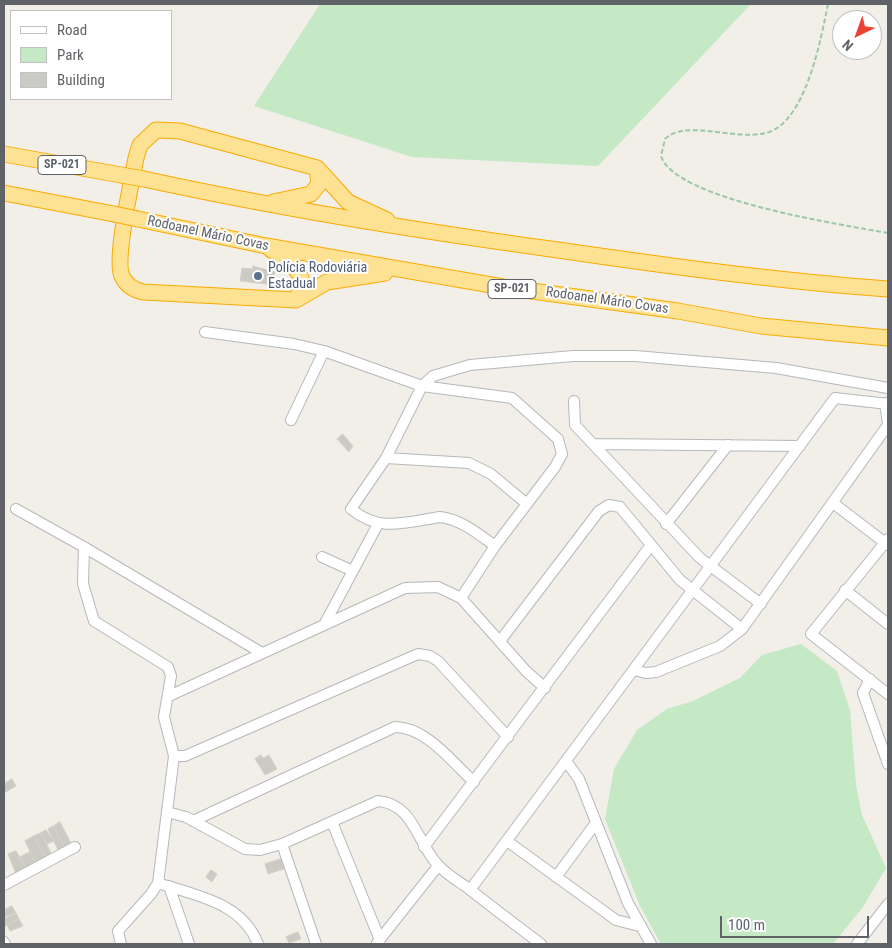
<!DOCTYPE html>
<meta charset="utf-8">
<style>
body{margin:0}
#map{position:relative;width:892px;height:948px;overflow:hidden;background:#f1efe8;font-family:"Roboto Condensed",sans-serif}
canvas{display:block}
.frame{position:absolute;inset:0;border:5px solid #5f6368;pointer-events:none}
.legend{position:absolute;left:10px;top:10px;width:162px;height:90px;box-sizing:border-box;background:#fff;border:1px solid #bfc1c3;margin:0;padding:6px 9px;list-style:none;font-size:15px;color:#5f6368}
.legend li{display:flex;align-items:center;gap:10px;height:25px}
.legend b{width:25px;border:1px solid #bfc1c3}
.north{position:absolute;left:832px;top:10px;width:50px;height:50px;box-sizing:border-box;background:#fff;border:1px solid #bfc1c3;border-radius:50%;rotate:222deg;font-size:14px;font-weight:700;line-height:20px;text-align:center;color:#5f6368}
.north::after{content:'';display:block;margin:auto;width:18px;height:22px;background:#ea4335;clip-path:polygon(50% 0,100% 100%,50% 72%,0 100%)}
.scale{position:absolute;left:720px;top:916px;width:149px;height:22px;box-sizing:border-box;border:2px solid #5f6368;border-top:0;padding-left:6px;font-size:15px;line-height:18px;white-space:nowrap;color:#5f6368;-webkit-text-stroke:4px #fff;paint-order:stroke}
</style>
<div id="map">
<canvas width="892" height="948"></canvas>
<div class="frame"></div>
<ul class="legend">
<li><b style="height:6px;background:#fff"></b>Road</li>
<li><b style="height:14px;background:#c5e8c5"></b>Park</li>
<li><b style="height:14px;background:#cccac5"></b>Building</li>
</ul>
<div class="north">N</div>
<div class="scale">100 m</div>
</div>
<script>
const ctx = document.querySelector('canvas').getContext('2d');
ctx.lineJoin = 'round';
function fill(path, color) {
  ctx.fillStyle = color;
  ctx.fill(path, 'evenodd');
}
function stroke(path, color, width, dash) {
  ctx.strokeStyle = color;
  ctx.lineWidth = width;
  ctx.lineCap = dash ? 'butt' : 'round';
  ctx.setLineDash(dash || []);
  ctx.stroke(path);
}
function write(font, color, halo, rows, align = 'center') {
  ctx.font = font + ' "Roboto Condensed",sans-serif';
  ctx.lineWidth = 4;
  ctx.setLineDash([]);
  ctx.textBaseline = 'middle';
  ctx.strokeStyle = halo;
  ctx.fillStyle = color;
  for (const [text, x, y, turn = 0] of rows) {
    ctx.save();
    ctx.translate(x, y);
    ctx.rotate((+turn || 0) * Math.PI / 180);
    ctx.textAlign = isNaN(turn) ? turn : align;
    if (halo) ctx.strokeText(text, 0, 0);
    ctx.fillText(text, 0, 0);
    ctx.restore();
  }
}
fill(new Path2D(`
 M 320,4 L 751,4 L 598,166 L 412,157 L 254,106 Z
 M 801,644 L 837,671 L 850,710 L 856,785 L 862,815 L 886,868 L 863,907 L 833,944 L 661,944 L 640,906 L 605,819 L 614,769 L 637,730 L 667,709 L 693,701 L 740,678 L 762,655 Z`), '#c5e8c5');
const building = new Path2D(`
 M 253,266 L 275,272 L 274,285 L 240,281 L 242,268 L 253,269 Z
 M 343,434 L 353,446 L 349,452 L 337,439 Z
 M 261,755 L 263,758 L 269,755 L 277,769 L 265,775 L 255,759 Z
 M 12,779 L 16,786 L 4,793 L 4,784 Z
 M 60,822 L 72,845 L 65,849 L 54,826 Z
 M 54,826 L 65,849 L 59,852 L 48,829 Z
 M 46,830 L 54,841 L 47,844 L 41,833 Z
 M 41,833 L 52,855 L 46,859 L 34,836 Z
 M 34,836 L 46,859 L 36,864 L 25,841 Z
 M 16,851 L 26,869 L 16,874 L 8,854 Z
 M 30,852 L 36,864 L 26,869 L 20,857 Z
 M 281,859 L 284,869 L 268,874 L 265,864 Z
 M 211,870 L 217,874 L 212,882 L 206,877 Z
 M 12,906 L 16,913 L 4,917 L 4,910 Z
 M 16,913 L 19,919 L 4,927 L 4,919 Z
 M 19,919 L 23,926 L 10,931 L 7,925 Z
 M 298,932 L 301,939 L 289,943 L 286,937 Z`);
fill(building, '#cccac5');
stroke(building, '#d6d1c6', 1);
const minor = new Path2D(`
 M 205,332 L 294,344 L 324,351 L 422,386 L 512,398 L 558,439 L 562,454 L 555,467 L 495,546 L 461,598
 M 574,401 L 575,425 L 700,558 L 761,604
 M 885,403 L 888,424
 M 291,420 L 324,351
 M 595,444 L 800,446
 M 386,458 L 469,463 L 491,474 L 527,504
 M 833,503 L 888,545
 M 16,509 L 84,547 L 262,653
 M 666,524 L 728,445
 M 888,539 L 811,634 L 888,694
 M 495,546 C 477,533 462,520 440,517 C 406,522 380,533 351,509 L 386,458 L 422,386 L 433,376 L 470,365 L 573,356 L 635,356 L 776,368 L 888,388
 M 84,547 L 83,584 L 94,621 L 168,667 L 171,676 L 164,717 L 174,756 L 158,883 L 151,894 L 118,931 L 121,944
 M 322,557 L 353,571
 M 845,590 L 888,624
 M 324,625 L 378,524
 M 500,641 L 599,511 L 609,505 L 620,507 L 680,580 L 742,629
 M 634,670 L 646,673 L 656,672 L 720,646 L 742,629 L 888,425
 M 870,679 L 863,693 L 888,764
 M 169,696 L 405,588 L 438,587 L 461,598 L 526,671 L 545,688
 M 174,756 L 185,756 L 418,654 L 430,656 L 438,661 L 508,737
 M 566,761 L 579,779 L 628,903 L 651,944
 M 167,812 L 186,817 L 245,849 L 260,850 L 282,844 L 378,801 C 414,804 417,843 438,865 C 446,874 458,881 468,888 C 492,907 517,926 541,944
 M 193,821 L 395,727 C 426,727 452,762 474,782
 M 332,822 L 380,940
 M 507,841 L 616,920 L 639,926
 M 282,844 L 316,944
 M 424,847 L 651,545
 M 556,877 L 595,824
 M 158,883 C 196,896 242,902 258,944
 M 4,885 L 75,847
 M 169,886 L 189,944
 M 470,890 L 835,398 L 888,404
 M 4,942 L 5,944
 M 377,943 L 438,866
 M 857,944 L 888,904`);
const highway = new Path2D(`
 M 4,154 L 121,175
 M 144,179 C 281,209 419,231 558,250 C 668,266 777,281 888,289
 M 4,193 L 114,214
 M 273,202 L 311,194 L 319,184 L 317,168
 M 138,219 L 266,246 L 503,287 L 678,311 L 761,326 L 888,338
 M 269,248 C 279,256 301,268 302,282 C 303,288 298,294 296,300
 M 385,273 L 327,282 L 296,300 L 143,292 C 134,290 126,285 122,276 C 114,259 132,181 136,158 L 140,145 L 156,130 L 180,131 L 317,168 L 348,202 L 387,220`);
stroke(minor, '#b5b8bc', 12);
stroke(highway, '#f9ab00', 17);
stroke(new Path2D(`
 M 828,4 C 821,38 806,123 766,133 C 748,137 727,133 708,131 C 693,130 677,128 665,139 L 661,156 C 675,200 844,225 888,233`), '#9cc7a9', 2, [5, 2.5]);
stroke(minor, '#fff', 10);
stroke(highway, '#fde293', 15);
const highwayBridge = new Path2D(`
 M 121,175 L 144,179
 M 114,214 L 138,219`);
stroke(highwayBridge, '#f9ab00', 17, []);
stroke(highwayBridge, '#fde293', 15);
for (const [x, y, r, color] of [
 [258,276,5,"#5c6f8a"]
]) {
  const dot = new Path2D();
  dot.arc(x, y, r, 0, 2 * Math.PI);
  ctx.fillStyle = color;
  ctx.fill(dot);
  stroke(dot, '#fff', 2);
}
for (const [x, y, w] of [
 [62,165,48],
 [512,289,48]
]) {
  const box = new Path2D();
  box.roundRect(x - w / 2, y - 9.5, w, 19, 4);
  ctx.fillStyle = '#fff';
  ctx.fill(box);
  stroke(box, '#5f6368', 1);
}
write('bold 12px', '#5f6368', null, [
 ["SP-021",62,165],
 ["SP-021",512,289]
]);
write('14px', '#5f6368', '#fff', [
 ["Rodoanel Mário Covas",208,234,12],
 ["Rodoanel Mário Covas",607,301,8]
]);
write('14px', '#4e5e75', '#fff', [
 ["Polícia Rodoviária",268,268],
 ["Estadual",268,284]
], 'left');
</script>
